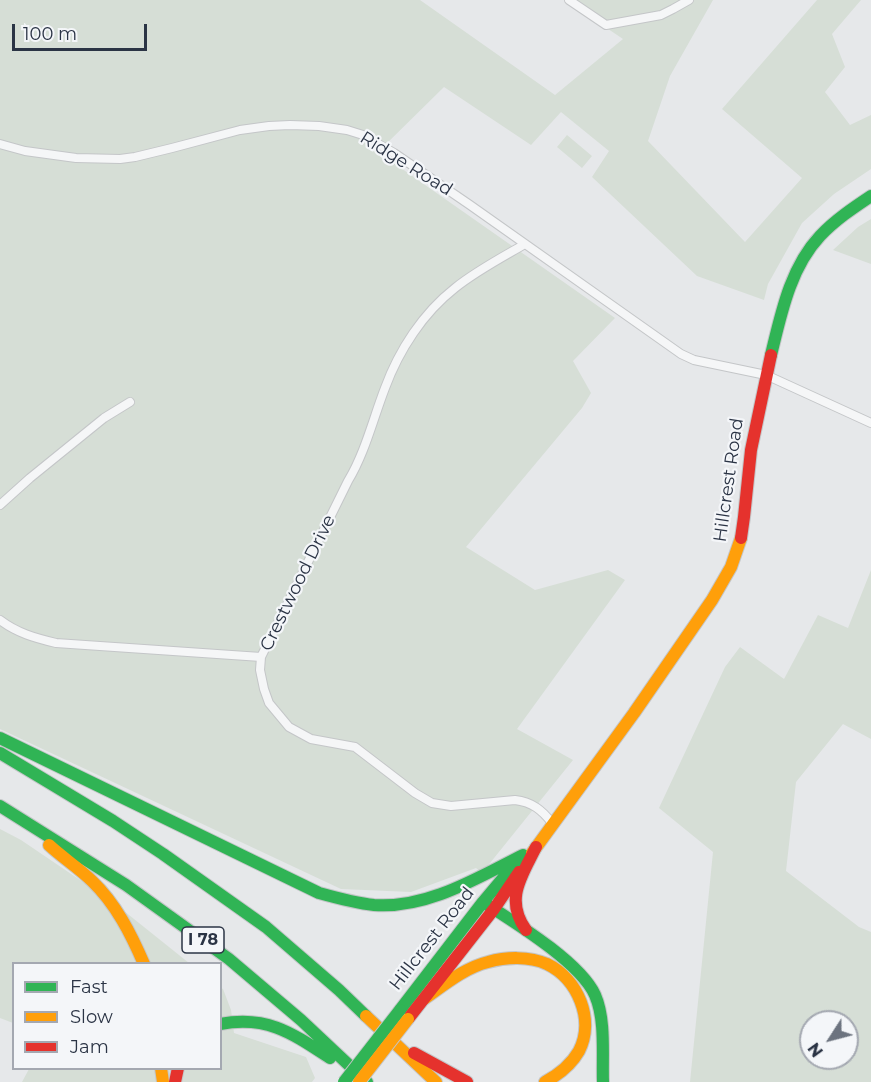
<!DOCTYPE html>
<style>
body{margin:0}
#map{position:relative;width:871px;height:1082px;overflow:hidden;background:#e6e8ea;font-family:Montserrat,sans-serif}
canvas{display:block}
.legend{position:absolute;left:12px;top:962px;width:210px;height:108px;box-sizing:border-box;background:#f4f6f9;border:2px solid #a4a8b1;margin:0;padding:8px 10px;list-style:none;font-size:18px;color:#2b3445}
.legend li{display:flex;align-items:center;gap:12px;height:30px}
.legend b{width:30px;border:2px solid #a4a8b1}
.north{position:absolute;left:799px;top:1010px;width:60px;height:60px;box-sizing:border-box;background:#f4f6f9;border:2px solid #a4a8b1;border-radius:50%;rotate:234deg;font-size:16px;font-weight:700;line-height:24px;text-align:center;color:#2b3445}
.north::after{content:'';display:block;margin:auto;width:21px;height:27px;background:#6c737f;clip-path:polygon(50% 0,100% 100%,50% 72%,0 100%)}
.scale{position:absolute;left:12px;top:24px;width:135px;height:27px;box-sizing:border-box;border:3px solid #2b3445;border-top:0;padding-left:8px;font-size:18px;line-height:21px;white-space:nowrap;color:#2b3445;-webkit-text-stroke:4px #f4f6f9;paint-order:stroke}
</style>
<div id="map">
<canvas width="871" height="1082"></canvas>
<ul class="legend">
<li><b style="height:8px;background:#30b455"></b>Fast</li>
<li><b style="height:8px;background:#ff9f0a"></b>Slow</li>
<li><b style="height:8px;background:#e5322d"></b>Jam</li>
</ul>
<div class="north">N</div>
<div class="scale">100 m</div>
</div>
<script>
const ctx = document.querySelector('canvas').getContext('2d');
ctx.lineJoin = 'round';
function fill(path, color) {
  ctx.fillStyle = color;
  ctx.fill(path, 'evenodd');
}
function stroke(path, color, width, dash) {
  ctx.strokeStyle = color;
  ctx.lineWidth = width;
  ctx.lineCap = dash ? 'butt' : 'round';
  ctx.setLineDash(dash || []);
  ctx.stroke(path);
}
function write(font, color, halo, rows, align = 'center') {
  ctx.font = font + ' Montserrat,sans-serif';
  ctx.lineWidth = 4.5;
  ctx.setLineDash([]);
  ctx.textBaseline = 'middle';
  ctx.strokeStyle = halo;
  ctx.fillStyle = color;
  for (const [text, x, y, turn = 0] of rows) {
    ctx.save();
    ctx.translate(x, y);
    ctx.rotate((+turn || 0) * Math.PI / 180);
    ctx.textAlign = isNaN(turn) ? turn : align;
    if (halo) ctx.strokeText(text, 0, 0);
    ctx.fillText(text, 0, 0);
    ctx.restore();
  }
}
fill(new Path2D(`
 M 0,0 L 420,0 L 555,95 L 623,39 L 565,0 L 713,0 L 670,76 L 648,141 L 745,242 L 802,178 L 722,109 L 817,0 L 861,0 L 832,34 L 845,67 L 825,92 L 850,125 L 871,115 L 871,169 L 834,194 L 802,223 L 768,284 L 764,300 L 697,276 L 592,177 L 609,151 L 561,112 L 531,145 L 444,87 L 378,152 L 615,318 L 573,361 L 591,393 L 582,408 L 466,547 L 535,590 L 608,570 L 625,580 L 517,729 L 573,760 L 482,873 L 476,868 L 411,892 L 341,889 L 0,729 Z
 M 567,135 L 592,156 L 582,168 L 557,147 Z
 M 871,219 L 871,264 L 833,250 L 858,227 Z
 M 871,570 L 871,739 L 843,724 L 796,782 L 786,871 L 859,927 L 871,932 L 871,1082 L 690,1082 L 713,852 L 659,808 L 725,667 L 740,647 L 784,679 L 818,615 L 848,628 ZM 811,1022 L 847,1022 L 847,1058 L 811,1058 Z
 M 0,829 L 21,840 L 114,903 L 189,963 L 14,964 L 13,1023 L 0,1018 Z
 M 221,988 L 223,989 L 231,1010 L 234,1033 L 306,1057 L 315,1078 L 312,1082 L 22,1082 L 29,1069 L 220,1068 Z`), '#d6ded6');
const street = new Path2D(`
 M 569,0 L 606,25 L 661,15 L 673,9 L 689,0
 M 0,144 L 25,151 L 76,158 L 120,159 L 135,157 L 172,148 L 240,130 L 269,126 L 290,125 L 319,126 L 347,130 L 363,135 L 394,153 L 470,205 L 681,354 L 694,360 L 766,375 L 871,423
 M 525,244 C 501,258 476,271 455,288 C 423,313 399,350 385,388 C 373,419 365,453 348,481 L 261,657 L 260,670 L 264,689 L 269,703 L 289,727 L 311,739 L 355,747 L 415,793 L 432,803 L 451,806 L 515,800 C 532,802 542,810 552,823
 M 0,505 L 30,478 L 104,418 L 130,402
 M 0,620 C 17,633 35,638 56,643 L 261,657`);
const fast = new Path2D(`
 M 771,355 C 781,314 790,268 820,236 C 835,220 853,208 871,196
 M 0,738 L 319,893 C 337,898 355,903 374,905 C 427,909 477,878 523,855
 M 0,753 L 113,821 L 163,854 L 266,927 L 339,990 L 366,1016
 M 0,806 L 126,885 L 229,959 L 301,1020 L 367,1082
 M 483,902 C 514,922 580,962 595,995 C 606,1020 602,1056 603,1082
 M 400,1010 L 483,902 L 519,859
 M 220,1024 C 267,1015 292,1033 330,1058`);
const slow = new Path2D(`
 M 49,845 C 63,858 79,868 92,881 C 116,904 131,934 144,964
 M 532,853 L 634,713 L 712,600 L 731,567 L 741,538
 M 424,999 C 444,985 464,968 488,962 C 506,957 529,956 547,964 C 578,979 595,1020 579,1051 C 571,1065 558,1075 545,1082
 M 366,1016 L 436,1082
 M 161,1068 L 163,1082`);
const jam = new Path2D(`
 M 741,538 L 744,517 L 751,450 L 771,355
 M 526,930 C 504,899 522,876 536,847
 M 408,1019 L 494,909 L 519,872
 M 414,1053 L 467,1082
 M 175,1082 L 178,1068`);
stroke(street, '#c4c6c8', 10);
stroke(fast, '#c4c6c8', 14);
stroke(slow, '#c4c6c8', 14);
stroke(jam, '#c4c6c8', 14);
stroke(street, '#f5f6f7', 8);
stroke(fast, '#30b455', 12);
stroke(slow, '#ff9f0a', 12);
stroke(jam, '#e5322d', 12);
const fastBridge = new Path2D(`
 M 344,1082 L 400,1010`);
const slowBridge = new Path2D(`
 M 359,1082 L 408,1019`);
stroke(fastBridge, '#c4c6c8', 14, []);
stroke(slowBridge, '#c4c6c8', 14, []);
stroke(fastBridge, '#30b455', 12);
stroke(slowBridge, '#ff9f0a', 12);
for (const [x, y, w] of [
 [203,940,42]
]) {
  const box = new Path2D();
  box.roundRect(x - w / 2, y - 13, w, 26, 4.5);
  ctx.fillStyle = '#f4f6f9';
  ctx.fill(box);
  stroke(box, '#2b3445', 1.5);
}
write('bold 16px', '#2b3445', null, [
 ["I 78",203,940]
]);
write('18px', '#2b3445', '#f4f6f9', [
 ["Ridge Road",406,164,32],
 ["Hillcrest Road",729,480,-82],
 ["Crestwood Drive",298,583,-64],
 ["Hillcrest Road",432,939,-52]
]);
</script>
